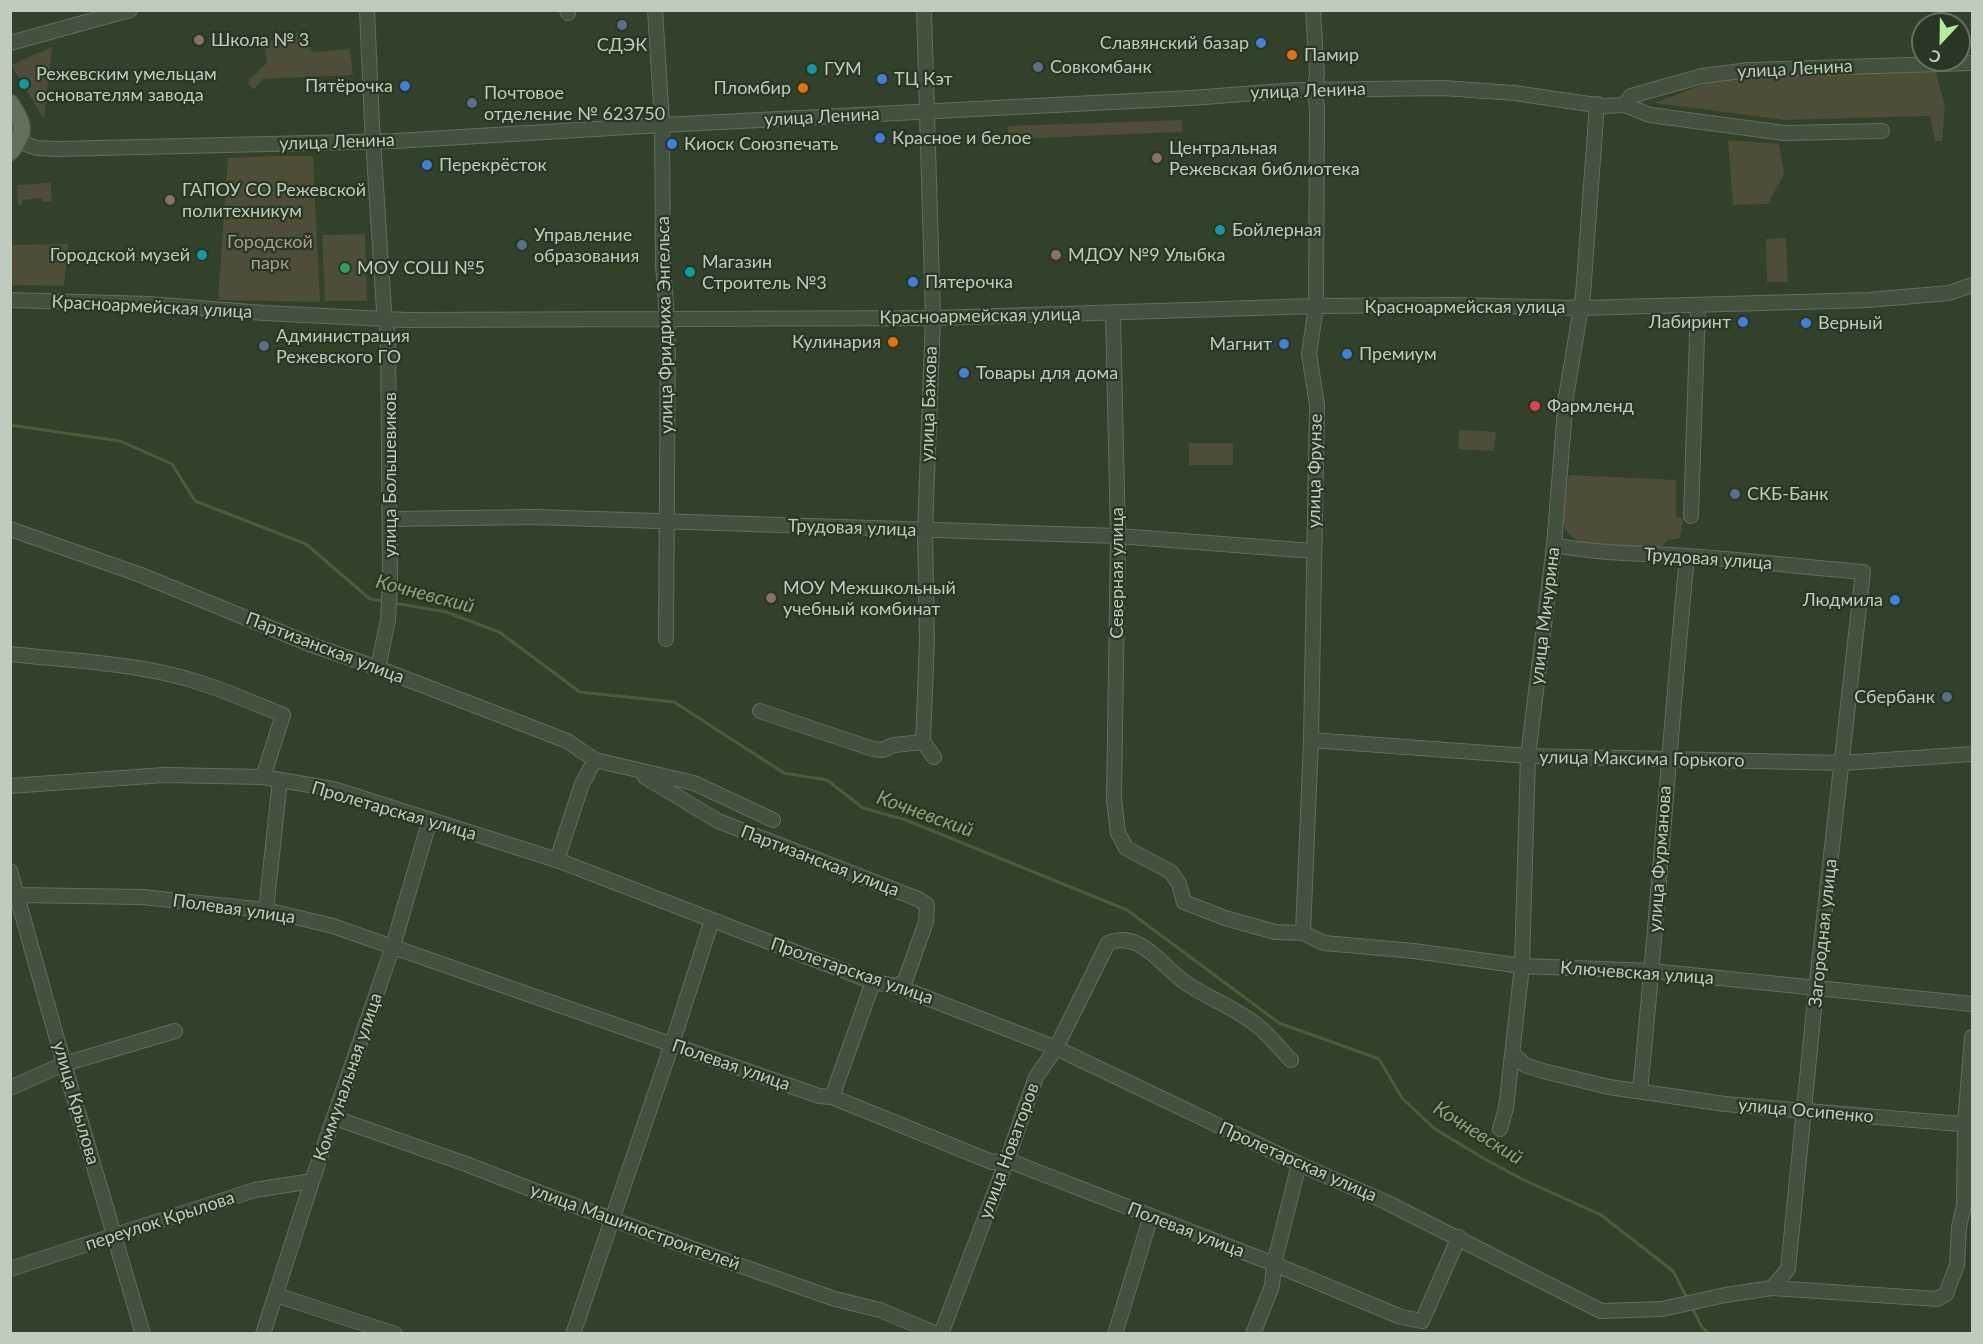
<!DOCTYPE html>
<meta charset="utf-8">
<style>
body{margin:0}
#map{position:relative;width:1983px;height:1344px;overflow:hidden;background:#31412a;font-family:Lato,sans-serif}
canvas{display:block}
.frame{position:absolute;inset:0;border:12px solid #bfcbbb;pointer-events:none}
.north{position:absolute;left:1911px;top:12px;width:60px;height:60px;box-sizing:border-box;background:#283623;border:2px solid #647260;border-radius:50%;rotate:202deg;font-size:16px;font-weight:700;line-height:24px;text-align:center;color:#bfcbbb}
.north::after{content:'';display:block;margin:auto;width:21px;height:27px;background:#b3ee9c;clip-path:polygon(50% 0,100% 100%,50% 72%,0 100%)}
</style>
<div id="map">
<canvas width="1983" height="1344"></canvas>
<div class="frame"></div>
<div class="north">С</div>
</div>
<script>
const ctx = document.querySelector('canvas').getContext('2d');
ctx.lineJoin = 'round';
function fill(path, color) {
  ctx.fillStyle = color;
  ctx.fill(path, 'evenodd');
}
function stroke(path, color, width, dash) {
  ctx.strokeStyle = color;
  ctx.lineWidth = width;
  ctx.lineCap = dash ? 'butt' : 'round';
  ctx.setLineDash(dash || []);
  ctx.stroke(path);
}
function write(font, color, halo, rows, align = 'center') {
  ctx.font = font + ' Lato,sans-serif';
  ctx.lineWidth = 4.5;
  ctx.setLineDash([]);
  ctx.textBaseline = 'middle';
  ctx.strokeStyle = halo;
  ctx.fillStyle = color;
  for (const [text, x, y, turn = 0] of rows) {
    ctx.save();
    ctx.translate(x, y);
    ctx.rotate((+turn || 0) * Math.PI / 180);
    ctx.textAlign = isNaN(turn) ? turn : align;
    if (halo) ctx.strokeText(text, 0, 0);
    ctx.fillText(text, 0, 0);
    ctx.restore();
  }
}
fill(new Path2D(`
 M 302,32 L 312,52 L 350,49 L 353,75 L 263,79 L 253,90 L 248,83 L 250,79 L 267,63 L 264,42 Z
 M 52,47 L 44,119 L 11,65 Z
 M 1935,69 L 1945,107 L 1942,141 L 1935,141 L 1930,116 L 1785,120 L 1654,103 L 1718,79 L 1742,75 Z
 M 1182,120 L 1182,132 L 1008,139 L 1008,126 Z
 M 1728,140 L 1779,144 L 1784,174 L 1768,204 L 1733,205 Z
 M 270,156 L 313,156 L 320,302 L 218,300 L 228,158 Z
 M 51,183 L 52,201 L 42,202 L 41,198 L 23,200 L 22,205 L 18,205 L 17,185 Z
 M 365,234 L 367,301 L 325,301 L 322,235 Z
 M 1786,238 L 1788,282 L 1767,282 L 1766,239 Z
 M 68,244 L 64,286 L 11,285 L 11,245 Z
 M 1459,430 L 1496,432 L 1494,451 L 1458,449 Z
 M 1189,443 L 1233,443 L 1233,465 L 1189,465 Z
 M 1569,475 L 1676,480 L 1676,517 L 1683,518 L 1680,538 L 1669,540 L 1659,548 C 1640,547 1591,549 1576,540 C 1571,537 1566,531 1564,526 C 1559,511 1567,490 1569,475 Z`), '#4e4d39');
stroke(new Path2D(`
 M 10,425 L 120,441 L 172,464 L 195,501 L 306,544 L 370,599 L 384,601
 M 394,603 L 446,612 L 499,632 L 580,692 L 674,702 L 784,773 L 827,780 L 863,808 L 906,820 L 1127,910 L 1279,1023 L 1379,1059 L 1402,1098 L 1435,1129 L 1488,1161 L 1524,1180 L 1601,1215 L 1673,1271 L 1686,1296
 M 1693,1310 L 1702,1327 L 1709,1334`), '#465f3b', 3);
const minor = new Path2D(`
 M 367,10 L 372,124 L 384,310 L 388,335 L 390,581 L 388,620 L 378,668
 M 567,10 L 568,13
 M 655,10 L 662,121 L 663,265 L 668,331 L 666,639
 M 924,10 L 933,318 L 925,531 L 927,640 L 923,742 L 934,757
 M 10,43 L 130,10
 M 1625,105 L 1650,115 L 1784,133 L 1882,131
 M 20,142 L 37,148 L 57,149 L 395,141 L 662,125 L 1191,98 L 1297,90 L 1443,88 L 1514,93 L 1603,106 L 1625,105 L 1631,96 L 1702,76 L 1749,70 L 1972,63
 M 10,300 L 148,304 L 264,313 L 407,320 L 933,318 L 1316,306 L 1452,305 L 1582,308 L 1868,300 L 1949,293 L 1972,285
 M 1113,313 L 1118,536 L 1114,799 L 1118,833 L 1126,848 L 1171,872 L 1179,884 L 1184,902 L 1225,918 L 1275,932 L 1303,933 L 1324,943 L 1414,951 L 1522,966 L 1652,971 L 1972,1004
 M 1691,516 L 1698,305
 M 391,519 L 534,517 L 1118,536 L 1313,551
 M 10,529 L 141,575 L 312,645 L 378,668 L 567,741 L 595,760 L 694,783 L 773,820
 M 1554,545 C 1598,554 1642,553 1687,556 C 1746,560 1804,567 1863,572 L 1816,989 L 1788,1269 L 1772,1288
 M 10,654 C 74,661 140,663 201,683 C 229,692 256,704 283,715 L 263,777
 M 760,711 L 873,749 L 882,750 L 894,745 L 923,742
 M 1311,740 L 1528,756 L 1667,759 L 1842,763 L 1972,754
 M 645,777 L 718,821 L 918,899 L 927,905 L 926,922 L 905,981 L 896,986
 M 10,786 L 164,775 L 263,777 L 333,789 L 557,860 L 873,982 L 896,986 L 1056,1048 L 1299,1164 L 1386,1202 L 1601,1311 L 1662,1309 L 1725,1295 L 1772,1288 L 1937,1299 L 1946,1294 L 1957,1265 L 1959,1227 L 1964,1205 L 1965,1124 L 1972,1037
 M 557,860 L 582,784 L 595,760
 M 10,871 L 64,1064 L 143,1334
 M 17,895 L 142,897 L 266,910 L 333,926 L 819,1096 L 832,1097 L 992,1162 L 1007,1160 L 1274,1264 L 1401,1317 L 1422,1321 L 1459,1237
 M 266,910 L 280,780
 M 1303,933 L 1311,740 L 1317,405 L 1309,354 L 1316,306 L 1317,107 L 1314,90 L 1317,75 L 1313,10
 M 1514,1055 L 1525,1065 L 1543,1071 L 1609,1087 L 1725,1104 L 1972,1125
 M 10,1088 L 64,1064 L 175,1031
 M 1640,1091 C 1658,912 1670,734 1687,556
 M 832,1097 L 873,982
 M 335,1118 L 466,1164 L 543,1194 L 710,1255 L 835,1299 L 880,1310 L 937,1334
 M 1500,1129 L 1506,1108 L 1522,966 L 1528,756 L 1554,545 L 1566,397 L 1583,295 L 1597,104
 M 10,1269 L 255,1190 L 312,1181
 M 276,1295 L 395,1334
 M 263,1334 L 312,1181 L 393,946 L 430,819
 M 573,1334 L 672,1044 L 712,920
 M 941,1334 L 1007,1160 L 1036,1077 L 1056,1048 L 1108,943 C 1141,929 1164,969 1186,983 C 1209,999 1236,1008 1258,1026 C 1270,1036 1280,1049 1291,1060
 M 1115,1334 L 1151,1216
 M 1253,1334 L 1272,1286 L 1274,1264 L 1299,1164`);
const major = new Path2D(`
 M 10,103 C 24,123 27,133 10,152`);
stroke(minor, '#616e5c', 16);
stroke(major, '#4f5d4b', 19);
stroke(minor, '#44513e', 14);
stroke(major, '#63705c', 16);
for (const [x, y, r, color] of [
 [622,25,6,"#5c6f8a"],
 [199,40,6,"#8d6e63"],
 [1261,43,6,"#3f7fe0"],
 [1292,55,6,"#e8710a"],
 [1038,67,6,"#5c6f8a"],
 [812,69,6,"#0f9aa8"],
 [882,79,6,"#3f7fe0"],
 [24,84,6,"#0f9aa8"],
 [405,86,6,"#3f7fe0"],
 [803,88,6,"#e8710a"],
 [472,103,6,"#5c6f8a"],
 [880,138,6,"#3f7fe0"],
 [672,144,6,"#3f7fe0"],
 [1157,158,6,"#8d6e63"],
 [427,165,6,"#3f7fe0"],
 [170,200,6,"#8d6e63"],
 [1220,230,6,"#0f9aa8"],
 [522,245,6,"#5c6f8a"],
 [202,255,6,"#0f9aa8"],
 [1056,255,6,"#8d6e63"],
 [345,268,6,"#2e9e5b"],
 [690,272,6,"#0f9aa8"],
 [913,282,6,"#3f7fe0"],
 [1743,322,6,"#3f7fe0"],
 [1806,323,6,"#3f7fe0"],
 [893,342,6,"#e8710a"],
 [1284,344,6,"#3f7fe0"],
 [264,346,6,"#5c6f8a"],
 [1347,354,6,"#3f7fe0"],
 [964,373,6,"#3f7fe0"],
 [1535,406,6,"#e0444e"],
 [1735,494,6,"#5c6f8a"],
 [771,598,6,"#8d6e63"],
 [1895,600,6,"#3f7fe0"],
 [1947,697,6,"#5c6f8a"]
]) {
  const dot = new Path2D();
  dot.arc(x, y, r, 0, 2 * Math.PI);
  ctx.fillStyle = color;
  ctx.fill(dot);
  stroke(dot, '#283623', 2);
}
write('18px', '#bfcbbb', '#283623', [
 ["Школа № 3",211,40],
 ["Славянский базар",1249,43,"right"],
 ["СДЭК",622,45,"center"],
 ["Памир",1304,55],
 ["Совкомбанк",1050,67],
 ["ГУМ",824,69],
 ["Режевским умельцам",36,74],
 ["основателям завода",36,95],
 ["ТЦ Кэт",894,79],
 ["Пятёрочка",393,86,"right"],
 ["Пломбир",791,88,"right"],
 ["Почтовое",484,93],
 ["отделение № 623750",484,114],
 ["Красное и белое",892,138],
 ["Киоск Союзпечать",684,144],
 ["Центральная",1169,148],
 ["Режевская библиотека",1169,169],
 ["Перекрёсток",439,165],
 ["ГАПОУ СО Режевской",182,190],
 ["политехникум",182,211],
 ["Бойлерная",1232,230],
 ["Управление",534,235],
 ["образования",534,256],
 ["Городской музей",190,255,"right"],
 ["МДОУ №9 Улыбка",1068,255],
 ["Магазин",702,262],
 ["Строитель №3",702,283],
 ["МОУ СОШ №5",357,268],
 ["Пятерочка",925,282],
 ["Лабиринт",1731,322,"right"],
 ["Верный",1818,323],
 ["Администрация",276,336],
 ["Режевского ГО",276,357],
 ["Кулинария",881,342,"right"],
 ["Магнит",1272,344,"right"],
 ["Премиум",1359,354],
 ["Товары для дома",976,373],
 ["Фармленд",1547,406],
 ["СКБ-Банк",1747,494],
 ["МОУ Межшкольный",783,588],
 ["учебный комбинат",783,609],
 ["Людмила",1883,600,"right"],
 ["Сбербанк",1935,697,"right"]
], 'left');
write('18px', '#bfcbbb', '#283623', [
 ["улица Ленина",1795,69,-3],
 ["улица Ленина",1308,91,-2],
 ["улица Ленина",822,117,-3],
 ["улица Ленина",337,142,-2],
 ["Красноармейская улица",152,307,3],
 ["Красноармейская улица",1465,307],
 ["Красноармейская улица",980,316,-1],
 ["улица Фридриха Энгельса",665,325,-91],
 ["улица Бажова",929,404,-88],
 ["улица Фрунзе",1315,471,-89],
 ["улица Большевиков",390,475,-90],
 ["Трудовая улица",852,528,2],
 ["Трудовая улица",1708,559,4],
 ["Северная улица",1117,573,-90],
 ["улица Мичурина",1545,616,-83],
 ["Партизанская улица",325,648,21],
 ["улица Максима Горького",1642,759,1],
 ["Пролетарская улица",394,811,16],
 ["улица Фурманова",1660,859,-86],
 ["Партизанская улица",820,861,21],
 ["Полевая улица",234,909,8],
 ["Загородная улица",1823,933,-84],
 ["Пролетарская улица",852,971,19],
 ["Ключевская улица",1637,973,4],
 ["Полевая улица",731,1065,19],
 ["Коммунальная улица",348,1077,-71],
 ["улица Крылова",76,1103,74],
 ["улица Осипенко",1806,1111,5],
 ["улица Новаторов",1009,1151,-70],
 ["Пролетарская улица",1298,1162,24],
 ["переулок Крылова",160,1221,-18],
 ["улица Машиностроителей",635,1227,20],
 ["Полевая улица",1186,1230,21]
]);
write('18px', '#ad9a91', '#283623', [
 ["Городской",270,242],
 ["парк",270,263]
]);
write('italic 20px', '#87a578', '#283623', [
 ["Кочневский",425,594,15],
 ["Кочневский",925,814,20],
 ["Кочневский",1478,1133,32]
]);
</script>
